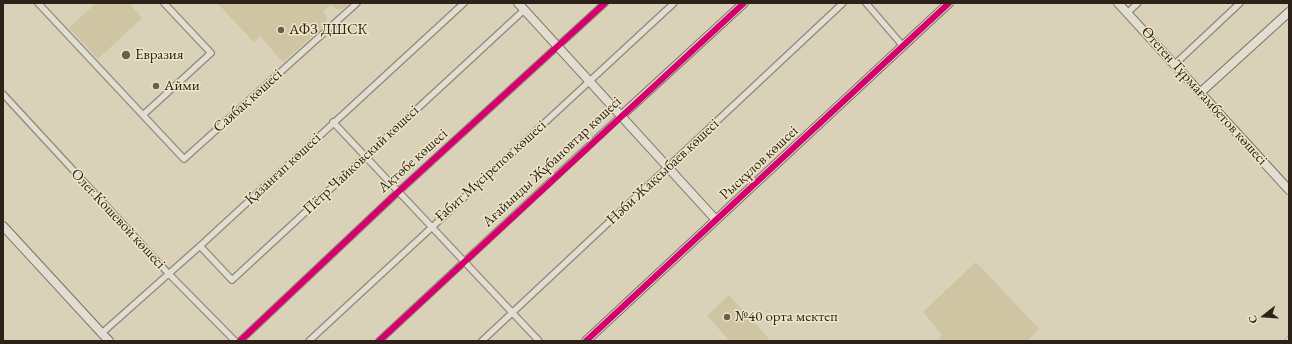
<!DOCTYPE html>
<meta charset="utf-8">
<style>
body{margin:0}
#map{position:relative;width:1292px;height:344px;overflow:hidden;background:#d9d2b8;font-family:"EB Garamond",serif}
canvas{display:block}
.frame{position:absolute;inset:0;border:4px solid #2d2119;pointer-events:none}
.north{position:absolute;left:1244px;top:296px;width:40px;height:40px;-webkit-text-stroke:3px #efe6c8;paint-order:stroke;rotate:253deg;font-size:11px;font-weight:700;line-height:16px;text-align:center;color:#2d2119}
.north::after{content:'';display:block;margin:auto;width:14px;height:18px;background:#2d2119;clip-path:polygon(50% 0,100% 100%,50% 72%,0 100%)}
</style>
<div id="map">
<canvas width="1292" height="344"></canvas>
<div class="frame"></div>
<div class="north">С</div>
</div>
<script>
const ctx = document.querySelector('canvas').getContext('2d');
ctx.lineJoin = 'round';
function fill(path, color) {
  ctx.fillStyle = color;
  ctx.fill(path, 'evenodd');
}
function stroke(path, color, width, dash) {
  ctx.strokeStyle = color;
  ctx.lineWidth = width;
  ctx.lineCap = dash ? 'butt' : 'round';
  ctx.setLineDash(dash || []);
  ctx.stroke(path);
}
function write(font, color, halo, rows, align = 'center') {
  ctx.font = font + ' "EB Garamond",serif';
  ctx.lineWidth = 3;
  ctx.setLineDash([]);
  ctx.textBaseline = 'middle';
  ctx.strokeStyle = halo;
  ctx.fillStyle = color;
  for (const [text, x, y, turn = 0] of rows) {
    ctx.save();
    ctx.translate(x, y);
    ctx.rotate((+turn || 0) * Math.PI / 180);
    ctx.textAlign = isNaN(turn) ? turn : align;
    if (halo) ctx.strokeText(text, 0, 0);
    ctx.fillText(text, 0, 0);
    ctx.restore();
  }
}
fill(new Path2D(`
 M 96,3 L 129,3 L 142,18 L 98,59 L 69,28 Z
 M 217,3 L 350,3 L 343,9 L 336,9 L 331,5 L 323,12 L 327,17 L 326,24 L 283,62 L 260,36 L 254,42 Z
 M 976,262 L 1039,329 L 1027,341 L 937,341 L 942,335 L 923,312 Z
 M 729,295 L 771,341 L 730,341 L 707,316 Z`), '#cfc5a3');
const street = new Path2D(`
 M 38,3 L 184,159 L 357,3
 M 866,3 L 903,46
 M 1127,13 L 1138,3
 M 1175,64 L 1240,3
 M 3,94 L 168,273 L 235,341
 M 143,115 L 211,53 L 164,3
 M 333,122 L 539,341
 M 200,246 L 232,280 L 524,10
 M 102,333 L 200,246 L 464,3
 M 240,341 L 398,192 L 605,3
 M 309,341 L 674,3
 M 379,341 L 622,115
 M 482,341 L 843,3`);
const secondary = new Path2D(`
 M 518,3 L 716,220
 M 1118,3 L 1289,190
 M 1201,92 L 1289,12
 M 622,115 L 744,3
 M 3,226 L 109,341
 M 586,341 L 949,3`);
stroke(street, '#8f897a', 8);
stroke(secondary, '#777164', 10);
stroke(street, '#e1ddd1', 5.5);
stroke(secondary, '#e1ddd1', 8);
const rail = new Path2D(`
 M 1286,341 L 1289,336`);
stroke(rail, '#a19c93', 3);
stroke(rail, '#efe6c8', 1.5, [4.5]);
stroke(new Path2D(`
 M 240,341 L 398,192 L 605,3
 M 379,341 L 744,3
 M 586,341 L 949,3`), '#d6006c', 6);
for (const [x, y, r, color] of [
 [281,30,4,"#695f51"],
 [126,55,5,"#695f51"],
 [156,86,4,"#695f51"],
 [727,317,4,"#695f51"]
]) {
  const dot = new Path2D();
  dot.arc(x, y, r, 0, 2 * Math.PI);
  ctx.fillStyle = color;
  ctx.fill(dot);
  stroke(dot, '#efe6c8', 1.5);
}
write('15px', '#2d2119', '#efe6c8', [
 ["АФЗ ДШСК",289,30],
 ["Евразия",135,55],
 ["Айми",164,86],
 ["№40 орта мектеп",735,317]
], 'left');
write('15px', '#2d2119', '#efe6c8', [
 ["Өтеген Тұрмағамбетов көшесі",1204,96,48],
 ["Саябақ көшесі",248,101,-42],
 ["Пётр Чайковский көшесі",361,160,-43],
 ["Ақтөбе көшесі",413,161,-42],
 ["Ағайынды Жұбановтар көшесі",552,162,-43],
 ["Рысқұлов көшсеі",759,163,-43],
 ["Қазанғап көшесі",283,169,-43],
 ["Ғабит Мүсірепов көшесі",491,171,-42],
 ["Нәби Жақсыбаев көшесі",663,172,-43],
 ["Олег Кошевой көшесі",118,219,47]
]);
</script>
